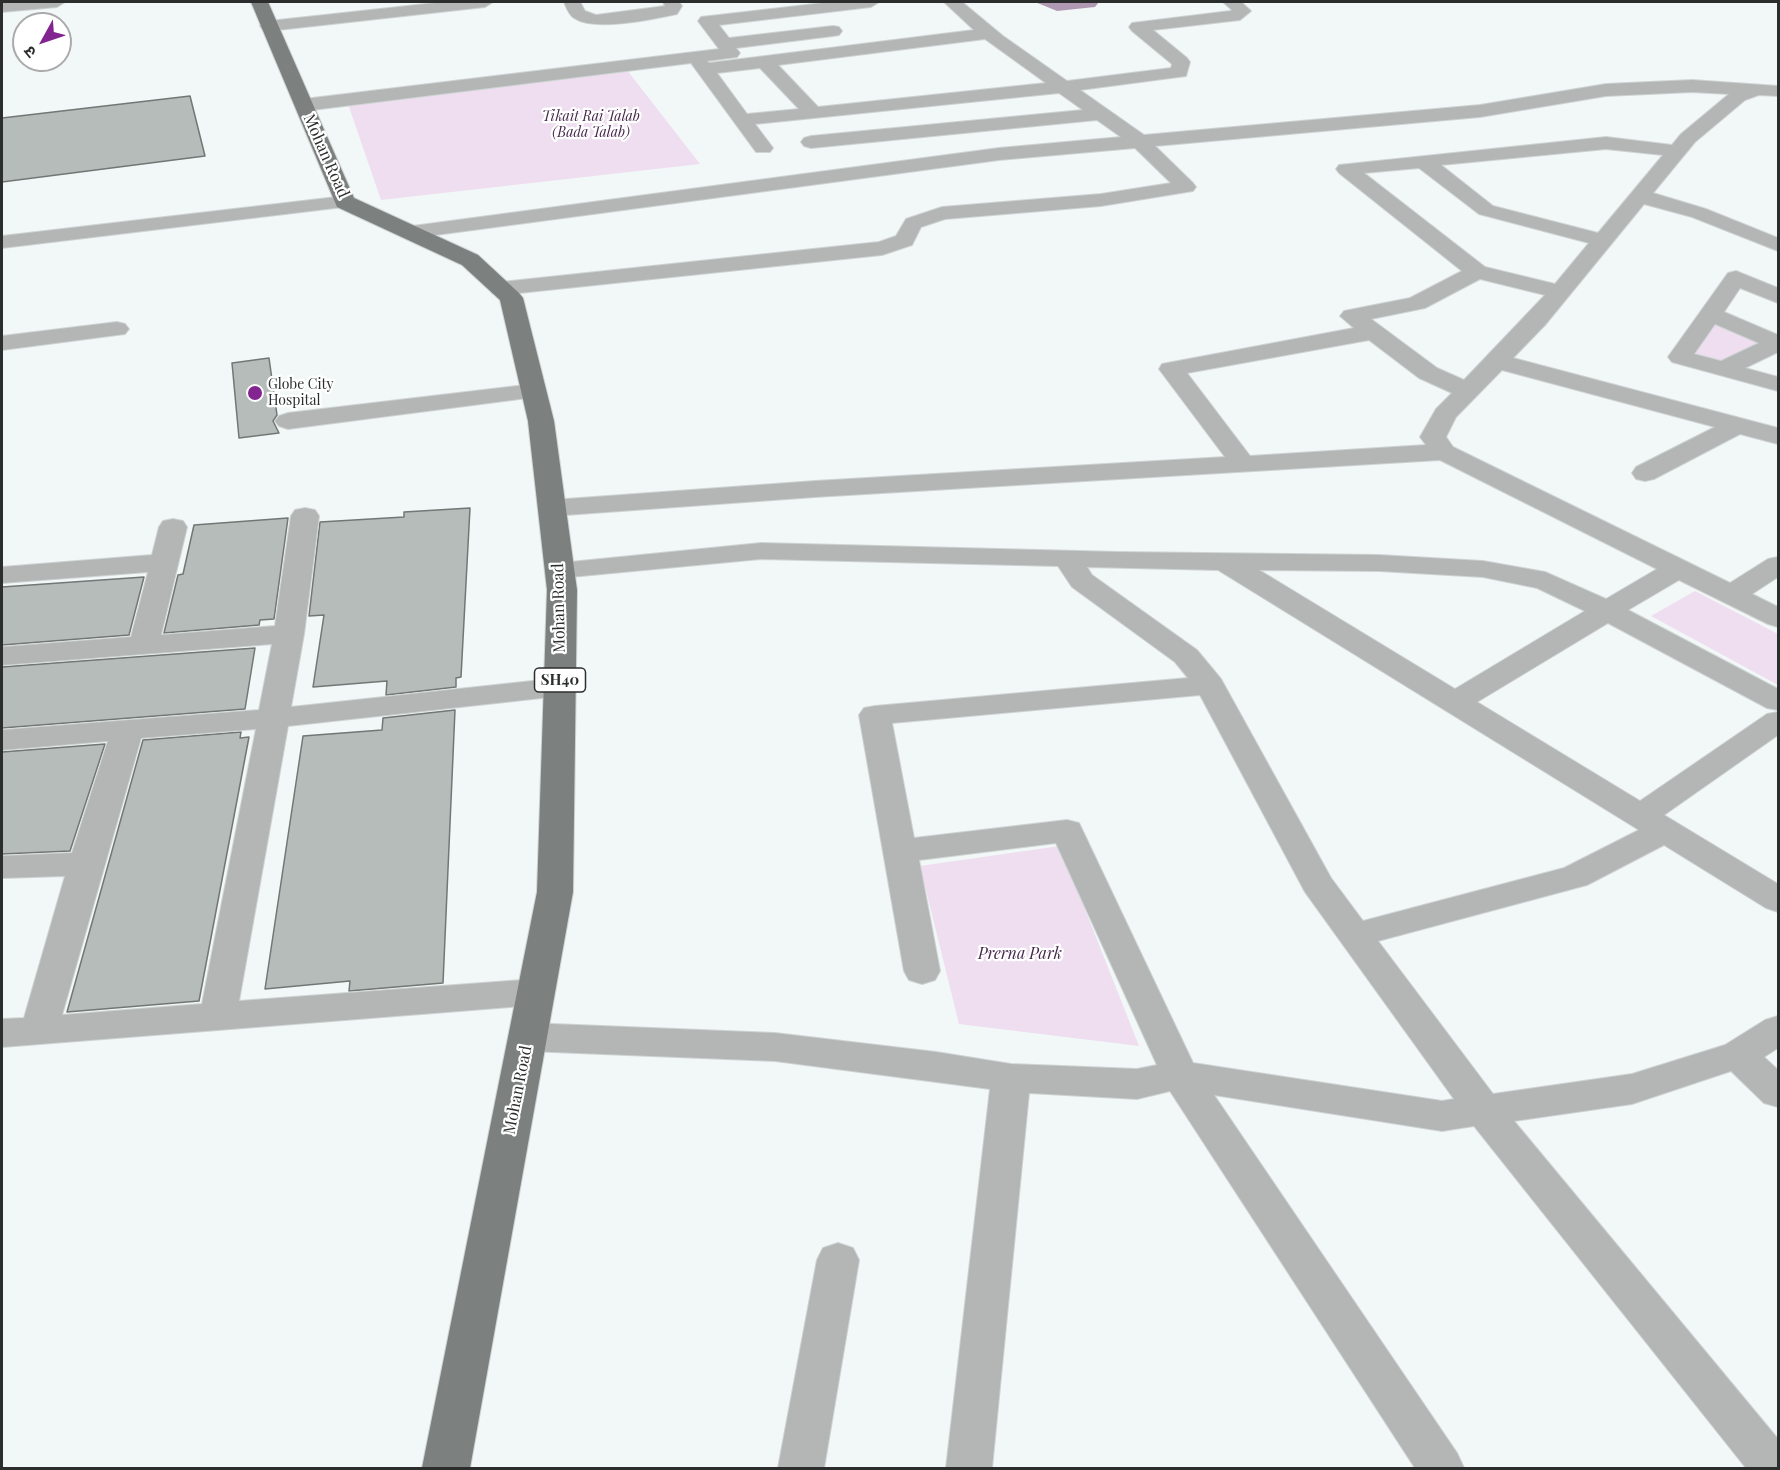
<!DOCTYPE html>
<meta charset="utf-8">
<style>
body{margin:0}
#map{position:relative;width:1780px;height:1470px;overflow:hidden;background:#f2f8f7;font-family:"Playfair Display","Noto Sans Devanagari",serif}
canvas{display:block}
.frame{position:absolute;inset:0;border:3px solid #2c2e2e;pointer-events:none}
.north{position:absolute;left:12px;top:12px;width:60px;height:60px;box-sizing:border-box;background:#fff;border:2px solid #ababab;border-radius:50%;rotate:230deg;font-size:16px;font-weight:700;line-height:24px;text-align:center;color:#2c2e2e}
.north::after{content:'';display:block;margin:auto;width:21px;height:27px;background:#832590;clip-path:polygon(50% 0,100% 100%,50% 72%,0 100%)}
</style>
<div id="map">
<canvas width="1780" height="1470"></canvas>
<div class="frame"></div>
<div class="north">उ</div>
</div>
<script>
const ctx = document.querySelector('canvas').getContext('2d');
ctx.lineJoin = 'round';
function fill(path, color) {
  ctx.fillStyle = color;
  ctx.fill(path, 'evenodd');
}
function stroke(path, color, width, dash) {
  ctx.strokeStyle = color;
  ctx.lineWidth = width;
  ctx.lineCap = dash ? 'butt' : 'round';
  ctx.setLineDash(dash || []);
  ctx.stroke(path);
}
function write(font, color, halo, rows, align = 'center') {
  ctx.font = font + ' "Playfair Display",serif';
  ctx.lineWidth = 4.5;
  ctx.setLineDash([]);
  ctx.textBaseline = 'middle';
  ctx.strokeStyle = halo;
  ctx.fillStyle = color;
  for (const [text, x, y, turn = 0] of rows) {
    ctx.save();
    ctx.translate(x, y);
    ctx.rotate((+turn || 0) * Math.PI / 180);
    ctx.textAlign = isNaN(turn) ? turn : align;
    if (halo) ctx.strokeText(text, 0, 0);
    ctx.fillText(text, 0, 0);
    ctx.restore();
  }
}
fill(new Path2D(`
 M 627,70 L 700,164 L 381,200 L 348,104 Z
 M 1715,323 L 1764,342 L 1723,363 L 1693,354 Z
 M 1695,591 L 1778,634 L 1778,685 L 1651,616 Z
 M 1060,846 L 1139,1046 L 959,1024 L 920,866 Z`), '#eedef0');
fill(new Path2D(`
 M 1035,2 L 1099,2 L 1095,7 L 1057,11 Z`), '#b09ab3');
const building = new Path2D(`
 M 190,96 L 205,156 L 2,182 L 2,118 Z
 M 269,358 L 277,415 L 273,421 L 279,433 L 239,438 L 232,363 Z
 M 470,508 L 461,677 L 456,678 L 456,687 L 386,695 L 387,681 L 313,687 L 324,615 L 309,616 L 320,522 L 404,517 L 404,512 Z
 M 288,518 L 274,619 L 260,620 L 259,625 L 164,633 L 178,575 L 183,574 L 194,525 Z
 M 144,577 L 129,635 L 2,645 L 2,587 Z
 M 255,648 L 245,709 L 2,728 L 2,667 Z
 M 455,710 L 443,983 L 349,991 L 350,981 L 265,989 L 303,736 L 382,730 L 383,718 Z
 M 241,732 L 240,738 L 249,737 L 199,1001 L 67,1012 L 143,740 Z
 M 105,744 L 70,851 L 2,854 L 2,752 Z`);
fill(building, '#b6bcba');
stroke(building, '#727776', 1.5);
const minor = new Path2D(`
 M 2,2 L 65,2 L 57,7 L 2,12 Z
 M 444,2 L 493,2 L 485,7 L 269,31 L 263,30 L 260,26 L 263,22 L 269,21 Z
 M 564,2 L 580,2 L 585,11 L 596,15 L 665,6 L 663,2 L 679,2 L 682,6 L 677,14 C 654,19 594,32 574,18 C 569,15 566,7 564,2 Z
 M 832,2 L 879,2 L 871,7 L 719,25 L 729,38 L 833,26 L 839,27 L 842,31 L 839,35 L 833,36 L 736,48 L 740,53 L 737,57 L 707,61 L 709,63 L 974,30 L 944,2 L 962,2 L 1003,36 L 1067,81 L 1171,68 L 1172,64 L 1132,31 L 1129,27 L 1132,23 L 1230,11 L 1232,10 L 1223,2 L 1241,2 L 1251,11 L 1240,20 L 1153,30 L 1187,58 L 1190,62 L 1186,76 L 1080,90 L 1144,135 L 1480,105 L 1606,84 L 1692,80 L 1778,86 L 1778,96 L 1759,95 L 1745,100 L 1695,142 L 1653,193 L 1706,209 L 1778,238 L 1778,251 L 1692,217 L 1644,204 L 1545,325 L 1513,358 L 1778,428 L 1778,444 L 1740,434 L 1654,479 L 1645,481 L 1636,479 L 1632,473 L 1636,467 L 1715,427 L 1502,370 L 1456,417 L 1446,437 L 1453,447 L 1730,583 L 1768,559 L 1778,557 L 1778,577 L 1752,594 L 1778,607 L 1778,627 L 1768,624 L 1679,580 L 1628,610 L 1778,689 L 1778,710 L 1767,708 L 1608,623 L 1477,702 L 1640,801 L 1767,714 L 1778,712 L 1778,735 L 1664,815 L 1778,884 L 1778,912 L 1766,908 L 1664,845 L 1587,885 L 1378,941 L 1493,1094 L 1632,1074 L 1725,1045 L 1765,1020 L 1778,1016 L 1778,1048 L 1764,1057 L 1778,1070 L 1778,1107 L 1764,1103 L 1731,1071 L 1632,1104 L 1514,1121 L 1778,1439 L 1778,1468 L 1746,1468 L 1474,1126 L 1442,1131 L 1214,1095 L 1457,1453 L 1464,1468 L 1415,1468 L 1170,1091 L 1137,1099 L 1029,1093 L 992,1468 L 946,1468 L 990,1089 L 775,1061 L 528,1051 L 515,1047 L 509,1037 L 515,1027 L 528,1023 L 775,1033 L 936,1052 L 1011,1064 L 1137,1069 L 1157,1065 L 1056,843 L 919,860 L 940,971 L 935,980 L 922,984 L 909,980 L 904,971 L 859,715 L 864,708 L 875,706 L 1188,678 L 1175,662 L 1072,587 L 1058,566 L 761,559 L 560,578 L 550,576 L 546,570 L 550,564 L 761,543 L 1119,552 L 1379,555 L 1483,561 L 1545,572 L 1606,599 L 1657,569 L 1440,460 L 815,497 L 552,516 L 542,514 L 539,508 L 542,502 L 552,500 L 815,481 L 1225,457 L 1159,369 L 1162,364 L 1354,328 L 1340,316 L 1344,311 L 1410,298 L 1462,271 L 1339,173 L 1336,169 L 1339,165 L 1606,137 L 1672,145 L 1681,134 L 1729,94 L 1692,92 L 1606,96 L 1480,117 L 1155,146 L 1193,183 L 1196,187 L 1193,191 L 1101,206 L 945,219 L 921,227 L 912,245 L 882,255 L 500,295 L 492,293 L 489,288 L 492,283 L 879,242 L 896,236 L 906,219 L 942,207 L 1101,194 L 1171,183 L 1135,148 L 999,160 L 413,238 L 405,237 L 402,232 L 405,227 L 999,148 L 1121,137 L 1097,120 L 811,148 L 804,146 L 801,142 L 804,138 L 811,136 L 1083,110 L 1059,93 L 755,124 L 773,148 L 770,152 L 756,152 L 691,63 L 304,111 L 297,109 L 295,105 L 297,101 L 304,99 L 719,49 L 698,21 L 701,17 ZM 985,39 L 1046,83 L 818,107 L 778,65 ZM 760,68 L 799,109 L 747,114 L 717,73 ZM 1606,149 L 1663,155 L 1598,233 L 1493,206 L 1441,165 ZM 1419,168 L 1479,214 L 1589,243 L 1555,284 L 1485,267 L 1364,173 ZM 1480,279 L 1545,295 L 1464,380 L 1437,368 L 1371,319 L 1425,308 ZM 1369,340 L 1419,378 L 1452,393 L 1436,409 L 1420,437 L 1426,445 L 1250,456 L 1187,373 ZM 1087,567 L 1218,570 L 1639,830 L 1564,868 L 1363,921 L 1331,878 L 1221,679 L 1197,650 L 1092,575 ZM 1259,570 L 1379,571 L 1483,577 L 1537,588 L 1585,611 L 1455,689 ZM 1200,695 L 1305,892 L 1454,1099 L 1442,1101 L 1193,1063 L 1079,823 L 1067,820 L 914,838 L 892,723 Z
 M 345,196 L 352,198 L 355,202 L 352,206 L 2,248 L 2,236 Z
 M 1736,271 L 1778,288 L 1778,303 L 1740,288 L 1724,312 L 1778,335 L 1778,352 L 1745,368 L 1778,377 L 1778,391 L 1672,362 L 1668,357 L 1728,273 ZM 1715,324 L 1759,343 L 1721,361 L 1694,354 Z
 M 117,322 L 125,324 L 129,329 L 125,334 L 2,350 L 2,336 Z
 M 534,384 L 543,386 L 546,391 L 543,396 L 288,429 L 279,426 L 275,421 L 279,416 L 288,413 Z
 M 305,508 L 315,510 L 319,516 L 304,634 L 291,707 L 560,678 L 571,681 L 575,687 L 571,693 L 560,696 L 288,726 L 239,1001 L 536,979 L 549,983 L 554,992 L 549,1001 L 536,1005 L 2,1047 L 2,1019 L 24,1018 L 65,876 L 2,878 L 2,856 L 72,853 L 108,741 L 2,750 L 2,730 L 259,710 L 272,644 L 2,665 L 2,647 L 131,637 L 148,572 L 2,583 L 2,567 L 152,555 L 159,527 L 163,521 L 173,519 L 183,521 L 187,527 L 161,635 L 275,626 L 291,516 L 295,510 ZM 256,729 L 202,1004 L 62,1015 L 141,738 Z
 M 838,1243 L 853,1248 L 859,1260 L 824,1468 L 778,1468 L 817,1260 L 823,1248 Z`);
const major = new Path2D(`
 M 251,2 L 268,2 L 354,198 L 478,255 L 519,293 L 523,298 L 554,421 L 577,590 L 573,892 L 470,1468 L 422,1468 L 537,892 L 547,590 L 528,421 L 500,300 L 462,265 L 337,207 Z`);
stroke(minor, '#ced4d3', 2);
stroke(major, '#ced4d3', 2);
fill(minor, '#b4b6b6');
fill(major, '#7c807f');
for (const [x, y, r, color] of [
 [255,393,8,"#832590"]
]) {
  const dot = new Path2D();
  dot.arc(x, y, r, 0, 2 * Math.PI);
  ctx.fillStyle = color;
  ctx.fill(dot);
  stroke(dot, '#fff', 2);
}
write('italic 14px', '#46274b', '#fff', [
 ["Tikait Rai Talab",591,117],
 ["(Bada Talab)",591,133]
]);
write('14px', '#2c2e2e', '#fff', [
 ["Globe City",268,385],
 ["Hospital",268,401]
], 'left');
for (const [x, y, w] of [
 [560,680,51]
]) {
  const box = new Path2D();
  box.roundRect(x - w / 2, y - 12, w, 24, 4.5);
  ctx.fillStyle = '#fff';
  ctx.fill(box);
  stroke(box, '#2c2e2e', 1.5);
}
write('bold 15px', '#2c2e2e', null, [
 ["SH40",560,680]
]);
write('16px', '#2c2e2e', '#fff', [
 ["Mohan Road",326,156,66],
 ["Mohan Road",559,608,-91],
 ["Mohan Road",518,1090,-79]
]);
write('italic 16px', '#46274b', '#fff', [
 ["Prerna Park",1020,954]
]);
</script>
